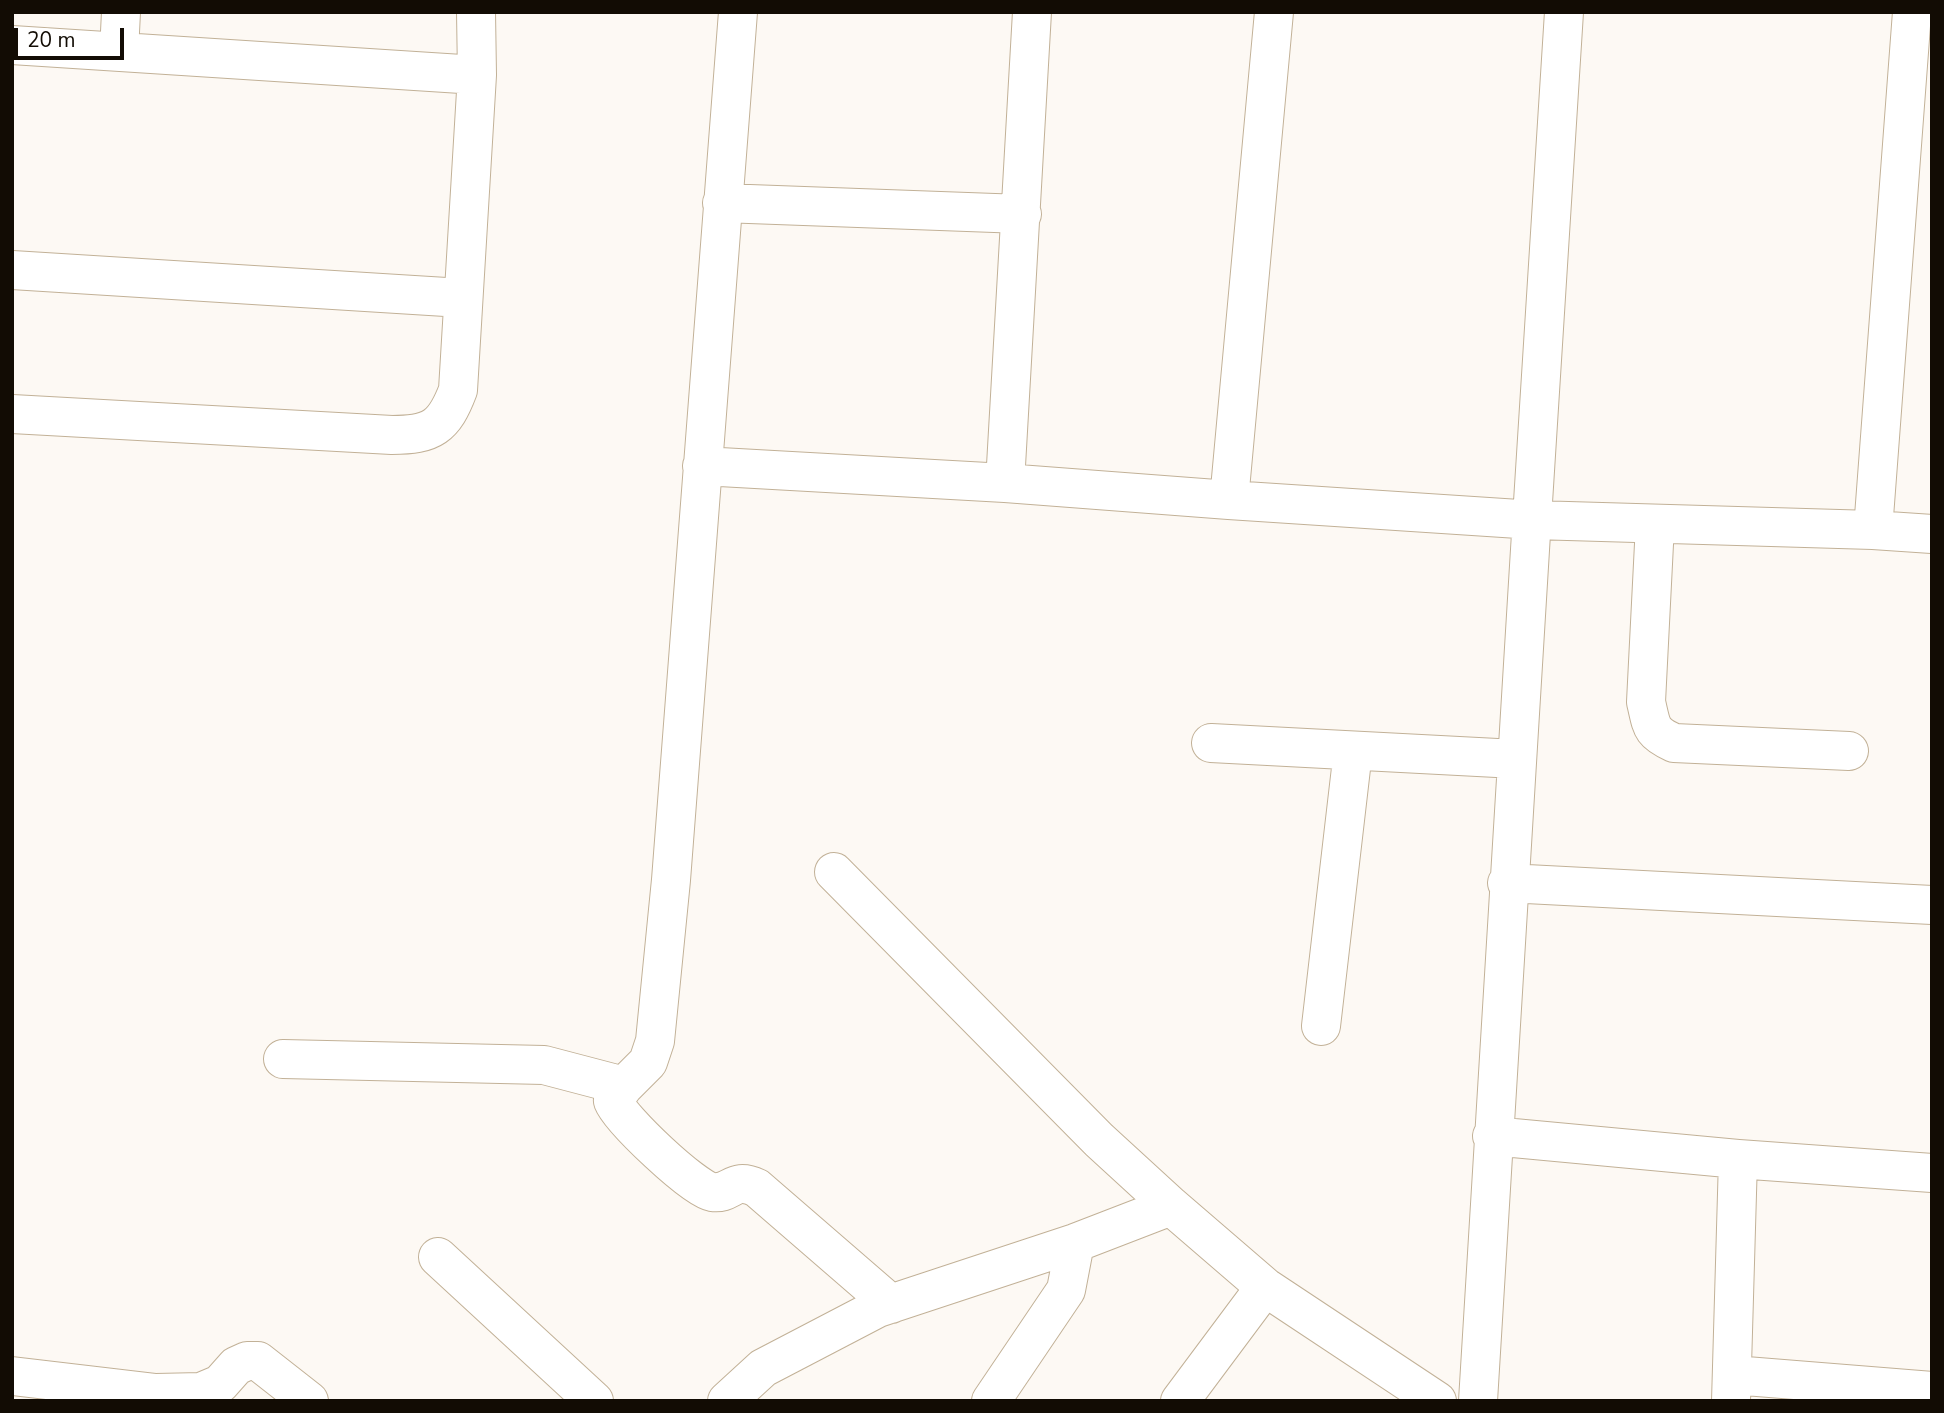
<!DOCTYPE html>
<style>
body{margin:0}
#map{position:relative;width:1944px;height:1413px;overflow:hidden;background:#fdf9f4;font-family:"Nunito Sans",sans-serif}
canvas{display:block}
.frame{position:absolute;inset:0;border:14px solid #120c04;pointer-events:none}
.scale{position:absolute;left:14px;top:28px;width:110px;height:32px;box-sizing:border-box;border:4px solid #120c04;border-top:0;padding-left:9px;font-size:21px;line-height:24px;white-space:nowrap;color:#120c04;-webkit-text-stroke:5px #fff;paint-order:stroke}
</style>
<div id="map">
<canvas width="1944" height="1413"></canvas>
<div class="frame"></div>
<div class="scale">20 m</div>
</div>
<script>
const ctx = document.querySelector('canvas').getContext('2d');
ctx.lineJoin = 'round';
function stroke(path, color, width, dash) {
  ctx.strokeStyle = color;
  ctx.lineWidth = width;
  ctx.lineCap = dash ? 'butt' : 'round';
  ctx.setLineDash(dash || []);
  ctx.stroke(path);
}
const minor = new Path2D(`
 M 12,45 L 477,75
 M 119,52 L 121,12
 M 722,203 L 1022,214
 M 12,270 L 462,298
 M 12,414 L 392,435 C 432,435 444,427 458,390 L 477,75 L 476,12
 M 702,466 L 1005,483 L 1229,500 L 1534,520 L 1873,530 L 1932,534
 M 1005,483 L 1032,12
 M 1229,500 L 1274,12
 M 1655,524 L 1646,702 C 1652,727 1650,732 1674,743 L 1849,751
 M 1873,530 L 1912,12
 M 1211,743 L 1516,759
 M 834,872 L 1099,1140 L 1171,1206 L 1265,1287 L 1437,1401
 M 1507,883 L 1932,905
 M 1321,1026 L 1353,751
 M 283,1059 L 544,1065 L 624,1086 L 648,1062 L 655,1041 L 671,880 L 738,12
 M 624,1086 L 613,1101 C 620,1119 694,1189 712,1192 C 732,1195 732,1176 757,1188 L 891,1304
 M 1492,1136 L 1738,1159 L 1932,1173
 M 438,1257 L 594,1401
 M 1733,1375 L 1932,1391
 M 12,1376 L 156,1393 L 201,1392 L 220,1384 L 236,1366 L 247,1361 L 258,1361 L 309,1401
 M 727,1401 L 763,1368 L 878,1308 L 1075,1243 L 1171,1206
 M 991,1401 L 1066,1290 L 1075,1243
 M 1180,1401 L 1265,1287
 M 1478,1401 C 1503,938 1536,475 1564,12
 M 1731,1401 L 1738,1159`);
stroke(minor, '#c2b197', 40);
stroke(minor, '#fff', 38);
</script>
